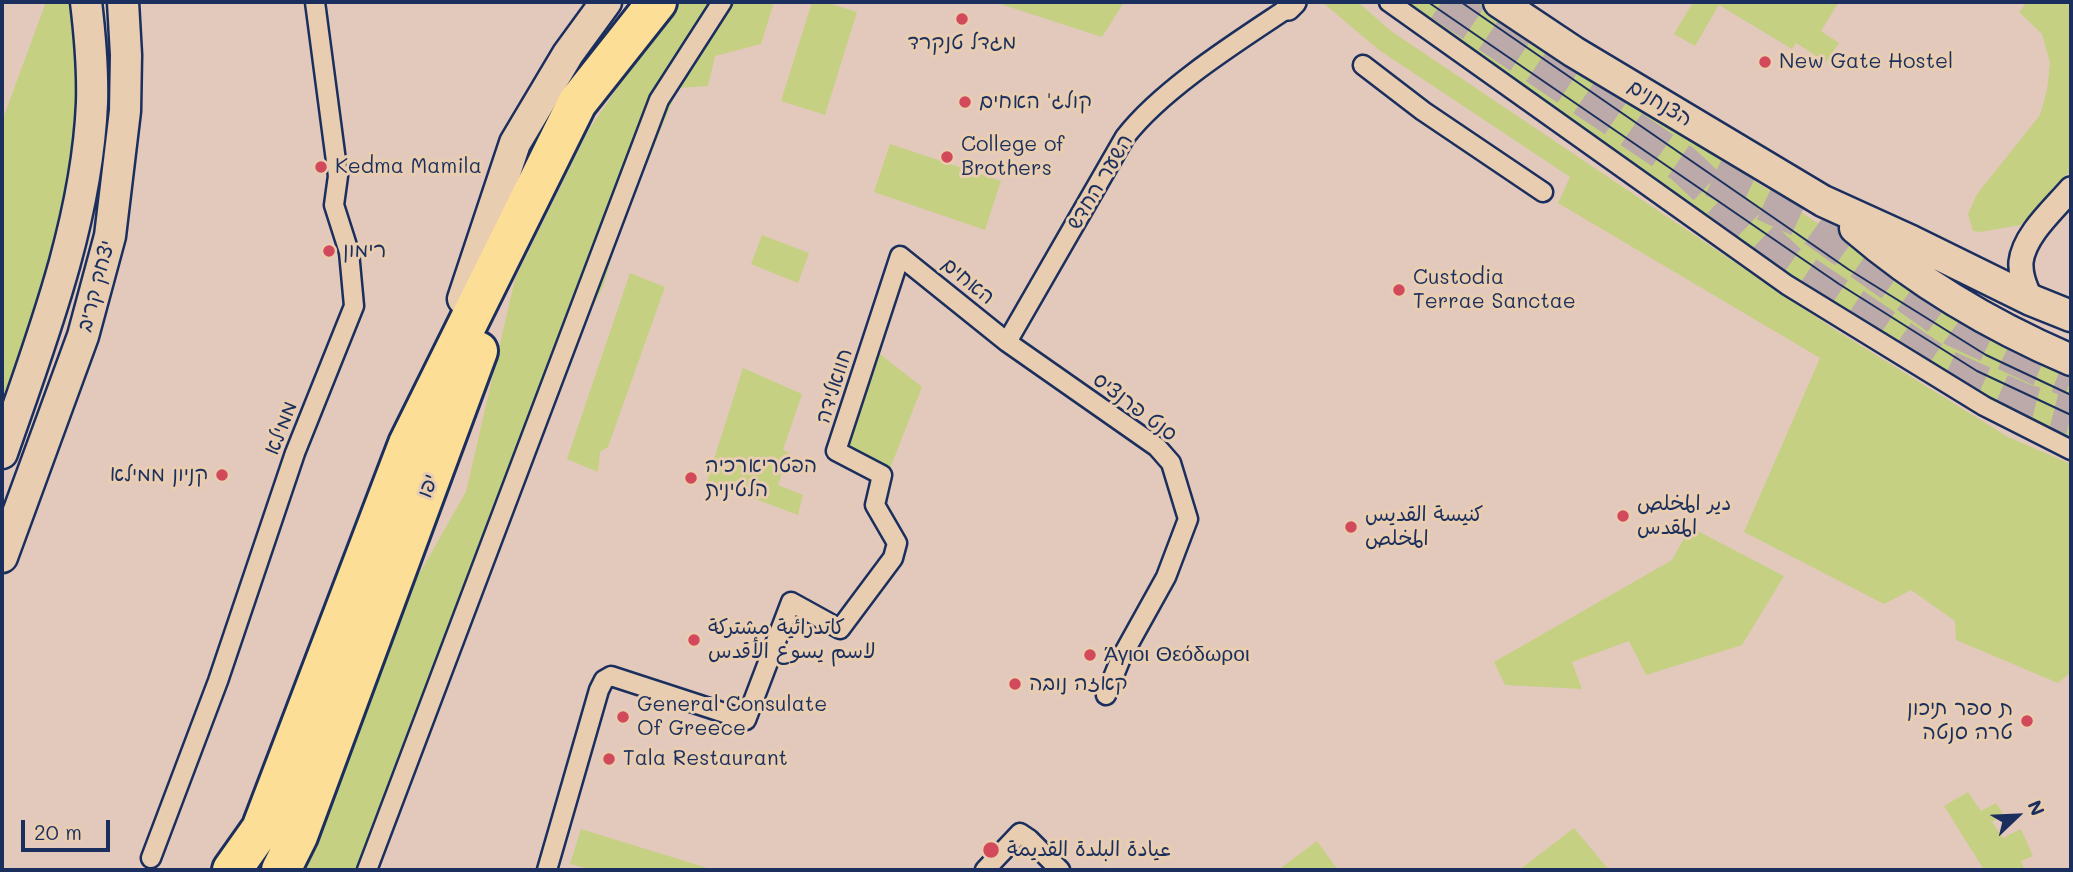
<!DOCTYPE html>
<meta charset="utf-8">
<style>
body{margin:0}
#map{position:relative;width:2073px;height:872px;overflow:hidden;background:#e3c9bc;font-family:Mali,sans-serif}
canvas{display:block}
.frame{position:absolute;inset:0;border:4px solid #1b2f5e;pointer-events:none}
.north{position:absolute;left:1982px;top:781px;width:70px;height:70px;-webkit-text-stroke:5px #e9cdb0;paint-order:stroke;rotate:67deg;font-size:19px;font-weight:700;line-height:28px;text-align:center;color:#1b2f5e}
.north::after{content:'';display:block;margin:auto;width:24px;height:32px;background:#1b2f5e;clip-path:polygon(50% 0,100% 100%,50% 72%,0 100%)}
.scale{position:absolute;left:21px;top:820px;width:89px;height:32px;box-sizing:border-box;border:4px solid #1b2f5e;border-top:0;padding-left:9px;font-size:21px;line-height:24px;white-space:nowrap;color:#1b2f5e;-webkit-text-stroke:5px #e9cdb0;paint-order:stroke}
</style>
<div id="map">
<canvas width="2073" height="872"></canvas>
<div class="frame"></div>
<div class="north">N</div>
<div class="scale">20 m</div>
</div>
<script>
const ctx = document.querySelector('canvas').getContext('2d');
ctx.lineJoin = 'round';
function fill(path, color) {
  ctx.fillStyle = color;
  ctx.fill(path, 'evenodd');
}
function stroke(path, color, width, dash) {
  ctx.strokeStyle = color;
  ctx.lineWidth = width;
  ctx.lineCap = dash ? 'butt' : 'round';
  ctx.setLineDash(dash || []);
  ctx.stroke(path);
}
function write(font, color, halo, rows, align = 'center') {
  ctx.font = font + ' Mali,"Playpen Sans Arabic","Playpen Sans Hebrew",sans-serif';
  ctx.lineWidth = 6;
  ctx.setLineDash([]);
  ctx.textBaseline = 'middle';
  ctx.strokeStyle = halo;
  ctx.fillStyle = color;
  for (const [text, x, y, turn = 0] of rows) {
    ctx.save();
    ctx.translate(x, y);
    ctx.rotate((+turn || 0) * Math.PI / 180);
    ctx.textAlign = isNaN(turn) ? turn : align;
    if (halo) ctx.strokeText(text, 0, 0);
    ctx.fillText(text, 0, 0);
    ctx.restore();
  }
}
fill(new Path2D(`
 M 46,2 L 74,2 L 78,85 L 76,130 L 67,195 L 42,284 L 2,403 L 2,121 Z
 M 682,2 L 774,2 L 761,44 L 715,56 L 708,86 L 678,88 L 620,229 L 603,287 L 528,427 L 357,870 L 290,870 L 379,644 L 466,492 L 515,279 L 588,131 L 635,62 Z
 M 812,2 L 825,2 L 857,12 L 825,115 L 781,101 Z
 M 994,2 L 1124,2 L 1102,37 Z
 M 1322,2 L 1358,2 L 1391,31 L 1834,329 L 2008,437 L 2071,464 L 2071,672 L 2058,683 L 1956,640 L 1955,621 L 1911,590 L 1884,604 L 1744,532 L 1820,358 L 1558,203 L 1570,177 L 1379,50 Z
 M 1382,2 L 1480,2 L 1767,189 L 1964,322 L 2071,376 L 2071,437 L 2016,415 L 1762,257 Z
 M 1693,2 L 1839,2 L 1821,31 L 1839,43 L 1826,62 L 1796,43 L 1792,49 L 1719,5 L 1695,46 L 1674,34 Z
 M 2027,2 L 2071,2 L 2071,170 L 2021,225 L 1980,232 L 1973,231 L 1968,214 L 1977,194 L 2040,115 L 2047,90 L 2050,63 L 2042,34 L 2019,12 Z
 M 890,144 L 1001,181 L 985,230 L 874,192 Z
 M 762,235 L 809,253 L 798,283 L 751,264 Z
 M 630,273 L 665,287 L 608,447 L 600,452 L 598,472 L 567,459 Z
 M 875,350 L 922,387 L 889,471 L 842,448 Z
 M 743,368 L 802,394 L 783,450 L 789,453 L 778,485 L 803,495 L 798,515 L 707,481 Z
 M 1690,527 L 1784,576 L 1742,645 L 1646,675 L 1629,641 L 1572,662 L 1582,689 L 1505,685 L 1494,662 L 1672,560 Z
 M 1968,792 L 1981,811 L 1996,803 L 2003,814 L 1992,822 L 2003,838 L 2021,829 L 2033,856 L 2021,861 L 2025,870 L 1984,870 L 1944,806 Z
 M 1574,828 L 1609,870 L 1519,870 Z
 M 581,829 L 714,870 L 593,870 L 570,864 Z
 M 1317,841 L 1338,870 L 1278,870 Z`), '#c5d083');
stroke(new Path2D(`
 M 1442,2 L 1683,164 L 1788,263 L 1942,367 L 2024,403 L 2071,415
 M 1713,178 L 1806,221 L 1955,328 L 2039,367 L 2071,379`), '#bbaaa9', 38, [38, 19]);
const pedestrian = new Path2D(`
 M 1389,2 L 1787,285 L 1984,406 L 2071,450
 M 1363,65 L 1423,111 L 1543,192
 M 1007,342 L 1125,137 C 1162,89 1237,42 1288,8
 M 151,858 L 218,681 L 295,453 L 354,306 L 349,252 L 334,205 L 338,176 L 315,2
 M 367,870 L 659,100 L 722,2
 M 547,870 L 599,690 L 604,680 L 611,676 L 746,720 L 791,602 L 840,629 L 893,558 L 897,543 L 875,505 L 882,475 L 836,451 L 900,256 L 1007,342 L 1157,447 L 1171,463 L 1188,519 L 1166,577 L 1121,658 L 1106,695
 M 985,870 L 1020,833 L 1029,839 L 1060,870`);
const minor = new Path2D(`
 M 1288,8 L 1294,2
 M 2031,300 C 2026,288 2020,276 2021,262 C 2024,235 2054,209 2071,189`);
const tertiary = new Path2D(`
 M 1499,2 L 1574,52 L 1823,201 L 1911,241 L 2031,300 L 2071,316
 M 1855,228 C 1919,283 1994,327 2071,360
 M 463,299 L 515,143 L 568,54 L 606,2
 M 2,453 C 41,341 87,222 92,103 C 93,69 90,35 86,2
 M 2,557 L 83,336 L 110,236 L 125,111 L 126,55 L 123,2`);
const trunk = new Path2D(`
 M 232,870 L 261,829 L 408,444 L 577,103 L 657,2
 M 281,870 L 298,836 L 478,351`);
stroke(pedestrian, '#1b2f5e', 23);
stroke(minor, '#1b2f5e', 28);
stroke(tertiary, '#1b2f5e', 35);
stroke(trunk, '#1b2f5e', 44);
stroke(pedestrian, '#e9cdb0', 18);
stroke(minor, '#e9cdb0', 23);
stroke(tertiary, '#e9cdb0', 30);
stroke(trunk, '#fcde96', 38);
stroke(new Path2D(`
 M 1428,2 L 1839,284 L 1977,371 L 2071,415
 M 1461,2 L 1848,269 L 1986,355 L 2071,395`), '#1b2f5e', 2);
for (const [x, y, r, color] of [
 [962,19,7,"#d1495b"],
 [1765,62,7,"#d1495b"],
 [965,102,7,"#d1495b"],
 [947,157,7,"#d1495b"],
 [321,167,7,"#d1495b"],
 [329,251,7,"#d1495b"],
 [1399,290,7,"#d1495b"],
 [222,475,7,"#d1495b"],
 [691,478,7,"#d1495b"],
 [1623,516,7,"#d1495b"],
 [1351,527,7,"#d1495b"],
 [694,640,7,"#d1495b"],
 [1090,655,7,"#d1495b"],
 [1015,684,7,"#d1495b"],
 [623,717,7,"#d1495b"],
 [2027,721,7,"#d1495b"],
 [609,759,7,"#d1495b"],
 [991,850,9,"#d1495b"]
]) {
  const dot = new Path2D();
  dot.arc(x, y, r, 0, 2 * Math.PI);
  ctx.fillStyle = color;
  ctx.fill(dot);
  stroke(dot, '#e9cdb0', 2.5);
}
write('21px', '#1b2f5e', '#e9cdb0', [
 ["מגדל טנקרד",962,43,"center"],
 ["New Gate Hostel",1779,62],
 ["קולג' האחים",979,102],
 ["College of",961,145],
 ["Brothers",961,169],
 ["Kedma Mamila",335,167],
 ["רימון",343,251],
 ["Custodia",1413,278],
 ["Terrae Sanctae",1413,302],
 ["הפטריארכיה",705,466],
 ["הלטינית",705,490],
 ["קניון ממילא",208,475,"right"],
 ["دير المخلص",1637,504],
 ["المقدس",1637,528],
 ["كنيسة القديس",1365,515],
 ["المخلص",1365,539],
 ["كاتدرائية مشتركة",708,628],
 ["لاسم يسوع الأقدس",708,652],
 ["Άγιοι Θεόδωροι",1104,655],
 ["קאזה נובה",1029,684],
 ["General Consulate",637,705],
 ["Of Greece",637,729],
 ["ת ספר תיכון",2013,709,"right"],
 ["טרה סנטה",2013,733,"right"],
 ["Tala Restaurant",623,759],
 ["عيادة البلدة القديمة",1007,850]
], 'left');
write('21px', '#1b2f5e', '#e9cdb0', [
 ["הצנחנים",1660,103,31],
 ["השער החדש",1100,182,-59],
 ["האחים",968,281,39],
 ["יצחק קריב",96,286,-75],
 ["חוואלידה",834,386,-72],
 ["סנט פרנציס",1135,407,37],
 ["ממילא",281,428,-69],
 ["יפו",428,486,-70]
]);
</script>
